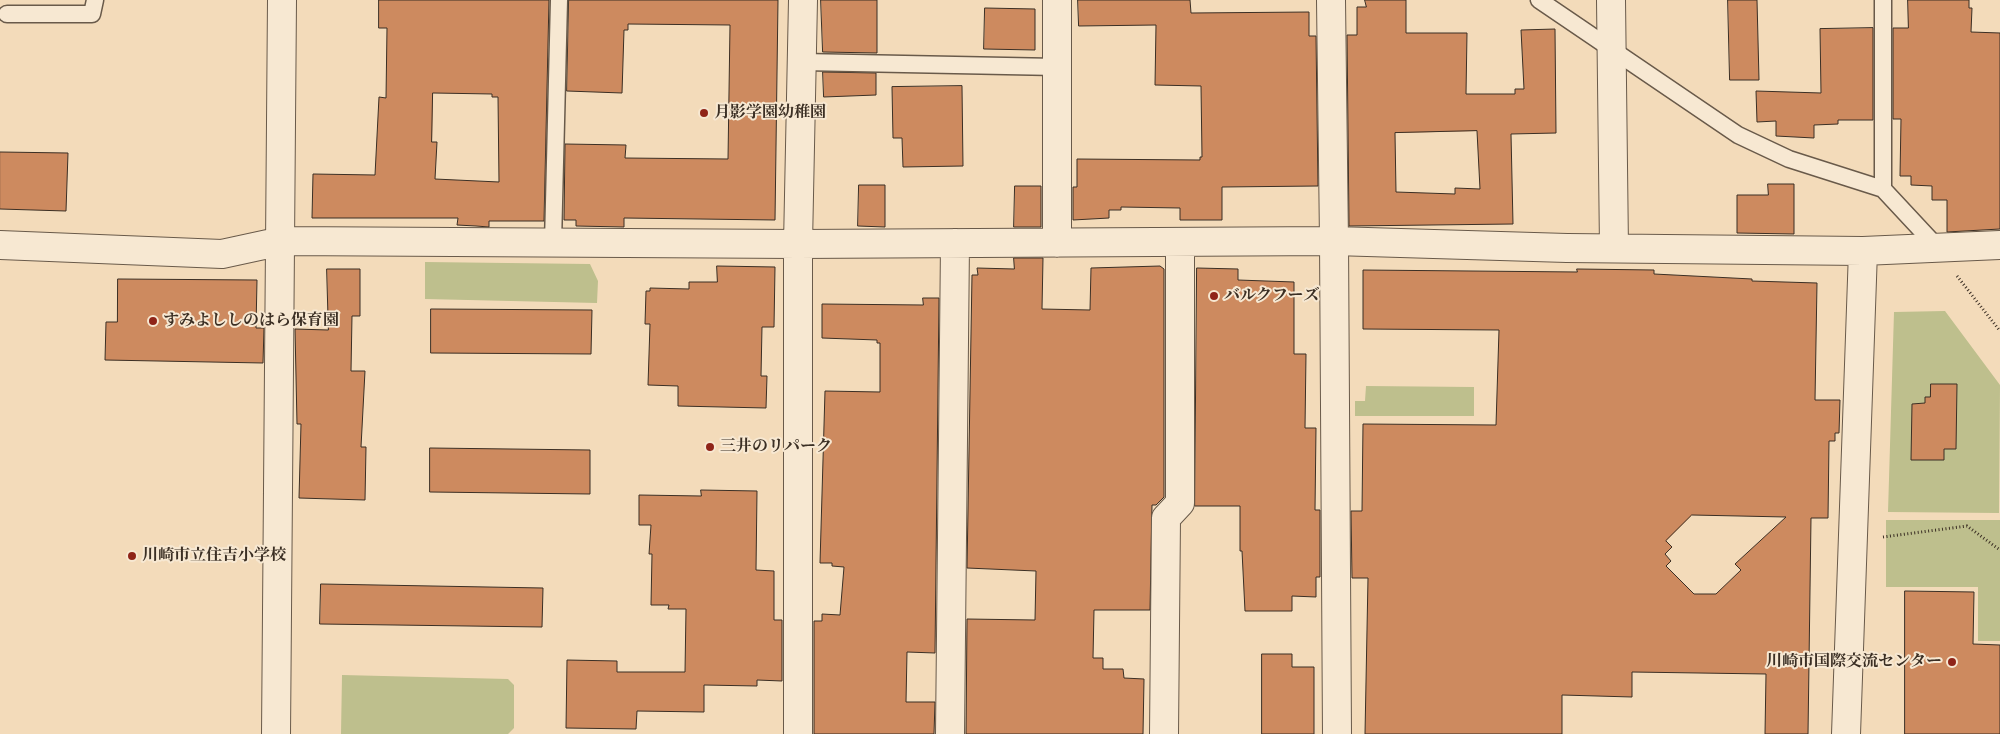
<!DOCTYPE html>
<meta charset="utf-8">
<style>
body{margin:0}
canvas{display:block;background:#f3dbba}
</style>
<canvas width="2000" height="734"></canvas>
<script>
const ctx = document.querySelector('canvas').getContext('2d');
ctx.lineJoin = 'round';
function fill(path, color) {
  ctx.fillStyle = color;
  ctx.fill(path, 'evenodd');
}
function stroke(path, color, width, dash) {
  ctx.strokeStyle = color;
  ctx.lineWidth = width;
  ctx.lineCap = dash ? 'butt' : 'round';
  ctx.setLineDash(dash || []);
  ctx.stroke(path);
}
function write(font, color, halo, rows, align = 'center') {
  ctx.font = font + ' Cardo,"Noto Serif JP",serif';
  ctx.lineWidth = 4;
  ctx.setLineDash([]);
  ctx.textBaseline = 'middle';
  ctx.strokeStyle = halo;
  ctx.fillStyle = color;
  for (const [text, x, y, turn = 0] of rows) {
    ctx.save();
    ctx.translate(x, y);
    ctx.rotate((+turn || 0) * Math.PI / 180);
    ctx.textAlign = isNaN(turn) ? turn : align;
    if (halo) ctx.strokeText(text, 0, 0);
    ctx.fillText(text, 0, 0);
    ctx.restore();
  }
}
fill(new Path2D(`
 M 425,262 L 590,264 L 598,281 L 597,303 L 425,299 Z
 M 1945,311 L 2000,385 L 1999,513 L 1888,512 L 1894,312 Z
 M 1366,386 L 1474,387 L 1474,416 L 1355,416 L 1355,401 L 1365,401 Z
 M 1886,520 L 2000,520 L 2000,641 L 1978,641 L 1978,587 L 1886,587 Z
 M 342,675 L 508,679 L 514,685 L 514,728 L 508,734 L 341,734 Z`), '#bebf8d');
const building = new Path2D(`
 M 379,0 L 549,0 L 544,221 L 489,221 L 489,227 L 476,226 L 457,225 L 458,218 L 312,218 L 313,174 L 375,175 L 379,97 L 386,98 L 387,28 L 379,28 ZM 433,93 L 492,94 L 492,97 L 498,97 L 499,182 L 435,179 L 437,142 L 432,142 Z
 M 569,0 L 778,0 L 775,220 L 624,218 L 624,227 L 576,226 L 576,220 L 564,220 L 565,144 L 626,145 L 625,158 L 728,159 L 730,25 L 628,24 L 628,30 L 624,30 L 622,93 L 567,91 Z
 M 821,0 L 877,0 L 877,53 L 823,52 Z
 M 1078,0 L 1190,0 L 1191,13 L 1309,12 L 1309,36 L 1316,36 L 1318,186 L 1222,187 L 1222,220 L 1180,220 L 1180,208 L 1121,207 L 1121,210 L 1109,210 L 1109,218 L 1073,220 L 1073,187 L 1077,187 L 1077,159 L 1200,160 L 1200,157 L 1202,157 L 1201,86 L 1155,85 L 1156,25 L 1079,26 Z
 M 1365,0 L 1406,0 L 1406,33 L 1467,33 L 1466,94 L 1515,94 L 1515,89 L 1524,89 L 1521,30 L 1555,29 L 1556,133 L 1511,134 L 1513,224 L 1349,226 L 1347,35 L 1357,35 L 1357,7 L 1366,7 ZM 1477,131 L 1480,189 L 1455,188 L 1455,194 L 1396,192 L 1395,133 Z
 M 1728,0 L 1757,0 L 1759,80 L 1730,80 Z
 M 1908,0 L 1969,0 L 1969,8 L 1972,8 L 1971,32 L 2000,33 L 2000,229 L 1947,232 L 1947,200 L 1932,200 L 1932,186 L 1911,185 L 1911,176 L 1900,176 L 1901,119 L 1893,119 L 1893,28 L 1908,28 Z
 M 985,8 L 1035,9 L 1035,50 L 984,49 Z
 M 1873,28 L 1873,120 L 1838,120 L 1838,124 L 1814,125 L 1814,138 L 1776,136 L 1776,121 L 1757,122 L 1756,91 L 1821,93 L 1820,29 Z
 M 823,72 L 876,73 L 876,95 L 824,97 Z
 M 962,86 L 963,166 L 903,167 L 902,138 L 893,138 L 892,87 Z
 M 0,152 L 68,153 L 66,211 L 0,209 Z
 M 1768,184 L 1794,184 L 1794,234 L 1737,233 L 1737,195 L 1768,195 Z
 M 859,185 L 885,185 L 885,227 L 858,226 Z
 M 1015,186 L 1041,186 L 1041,227 L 1014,227 Z
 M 1014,258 L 1043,258 L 1042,309 L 1090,310 L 1091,268 L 1160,266 L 1164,269 L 1164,497 L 1156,505 L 1152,505 L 1150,610 L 1094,610 L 1093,658 L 1103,658 L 1103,669 L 1123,669 L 1124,678 L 1144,679 L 1143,734 L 966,734 L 967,619 L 1035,620 L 1036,571 L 967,568 L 972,275 L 978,275 L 977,268 L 1014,269 Z
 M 717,266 L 775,267 L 774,327 L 762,327 L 761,376 L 767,376 L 766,408 L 678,406 L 678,386 L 648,385 L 650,324 L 645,324 L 646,291 L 650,291 L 650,288 L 689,289 L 689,282 L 717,282 Z
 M 1197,268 L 1238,269 L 1238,280 L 1294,282 L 1294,354 L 1306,354 L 1305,428 L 1316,428 L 1315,510 L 1320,510 L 1320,577 L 1316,577 L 1316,597 L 1292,596 L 1292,611 L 1245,611 L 1242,551 L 1240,551 L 1240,506 L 1195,506 Z
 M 327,269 L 360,269 L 360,316 L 352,316 L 351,371 L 365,371 L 361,447 L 366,447 L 365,500 L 299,498 L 301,424 L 297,424 L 295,329 L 328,330 Z
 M 1577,269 L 1654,270 L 1654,274 L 1752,279 L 1752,281 L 1817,283 L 1815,400 L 1840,400 L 1839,433 L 1835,433 L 1835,441 L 1829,441 L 1828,518 L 1811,518 L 1808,734 L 1765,734 L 1766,674 L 1632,672 L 1632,697 L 1562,695 L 1562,734 L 1365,734 L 1368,578 L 1352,578 L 1351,511 L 1362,511 L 1363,424 L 1496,425 L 1499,330 L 1363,329 L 1363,270 L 1577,272 ZM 1692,515 L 1786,517 L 1735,564 L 1741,570 L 1716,594 L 1694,594 L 1666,566 L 1671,561 L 1665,554 L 1672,547 L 1666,541 Z
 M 118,279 L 257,280 L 256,328 L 264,328 L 263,363 L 105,360 L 106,322 L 117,322 Z
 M 923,298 L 939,298 L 935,653 L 907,652 L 906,702 L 935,702 L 934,734 L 814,734 L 814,621 L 822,621 L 822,614 L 840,615 L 844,567 L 832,566 L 832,563 L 820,563 L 825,391 L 880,392 L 880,343 L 877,343 L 877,340 L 822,338 L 822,304 L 923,305 Z
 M 431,309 L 592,310 L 591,354 L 431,353 Z
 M 1931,384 L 1957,384 L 1956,449 L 1944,449 L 1944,460 L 1911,460 L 1912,404 L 1925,403 L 1925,397 L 1930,397 Z
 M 430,448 L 590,450 L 590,494 L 430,492 Z
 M 701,490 L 757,491 L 756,570 L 774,571 L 774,620 L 782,620 L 782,681 L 757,680 L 757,686 L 704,685 L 704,712 L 637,711 L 636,729 L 566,728 L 567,660 L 617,661 L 617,672 L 685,672 L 686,609 L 668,609 L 669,605 L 651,605 L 652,554 L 649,554 L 651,525 L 639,525 L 639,495 L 701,496 Z
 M 321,584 L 543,588 L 542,627 L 320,624 Z
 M 1905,591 L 1974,592 L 1973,644 L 2000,645 L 2000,734 L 1905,734 Z
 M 1262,654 L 1292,654 L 1292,667 L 1314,667 L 1314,734 L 1262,734 Z`);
fill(building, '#cd8a5f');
stroke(building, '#3b2f24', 1);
const service = new Path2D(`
 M 1539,0 L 1738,135 L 1789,159 L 1883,189 L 1937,247
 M 1883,0 L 1883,189
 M 7,14 L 92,14 L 95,0
 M 802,62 L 1057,67
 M 553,243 L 559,0`);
const minor = new Path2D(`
 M 1057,0 L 1057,243
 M 1331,0 L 1334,241
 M 1611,0 L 1614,248
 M 0,245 L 222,254 L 282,241 L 798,244 L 1334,241 L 1567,248 L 1863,251 L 2000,245
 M 276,734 L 282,0
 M 798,734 L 798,244 L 803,0
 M 950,734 L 955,243
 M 1164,734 L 1166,518 L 1180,503 L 1180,242
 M 1846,734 L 1863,251`);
const tertiary = new Path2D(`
 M 1334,241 L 1337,734`);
stroke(service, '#695a4a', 19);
stroke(minor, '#695a4a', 30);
stroke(tertiary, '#695a4a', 30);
stroke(new Path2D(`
 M 1957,276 L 2000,331
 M 1883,537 L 1967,526 L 2000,550`), '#3b2f24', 3, [1, 2.5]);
stroke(service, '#f7e8d2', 16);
stroke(minor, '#f7e8d2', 28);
stroke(tertiary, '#f7e8d2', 28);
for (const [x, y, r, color] of [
 [704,113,5,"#8f2418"],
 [1214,296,5,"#8f2418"],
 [153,321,5,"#8f2418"],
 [710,447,5,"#8f2418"],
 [132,556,5,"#8f2418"],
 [1952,662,5,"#8f2418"]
]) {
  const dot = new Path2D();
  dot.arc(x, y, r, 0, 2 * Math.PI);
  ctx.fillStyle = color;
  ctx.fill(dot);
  stroke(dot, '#f7e8d2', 2);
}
write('bold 16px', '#3b2f24', '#f7e8d2', [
 ["月影学園幼稚園",714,113],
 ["バルクフーズ",1224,296],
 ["すみよししのはら保育園",163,321],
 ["三井のリパーク",720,447],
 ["川崎市立住吉小学校",142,556],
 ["川崎市国際交流センター",1942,662,"right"]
], 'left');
</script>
